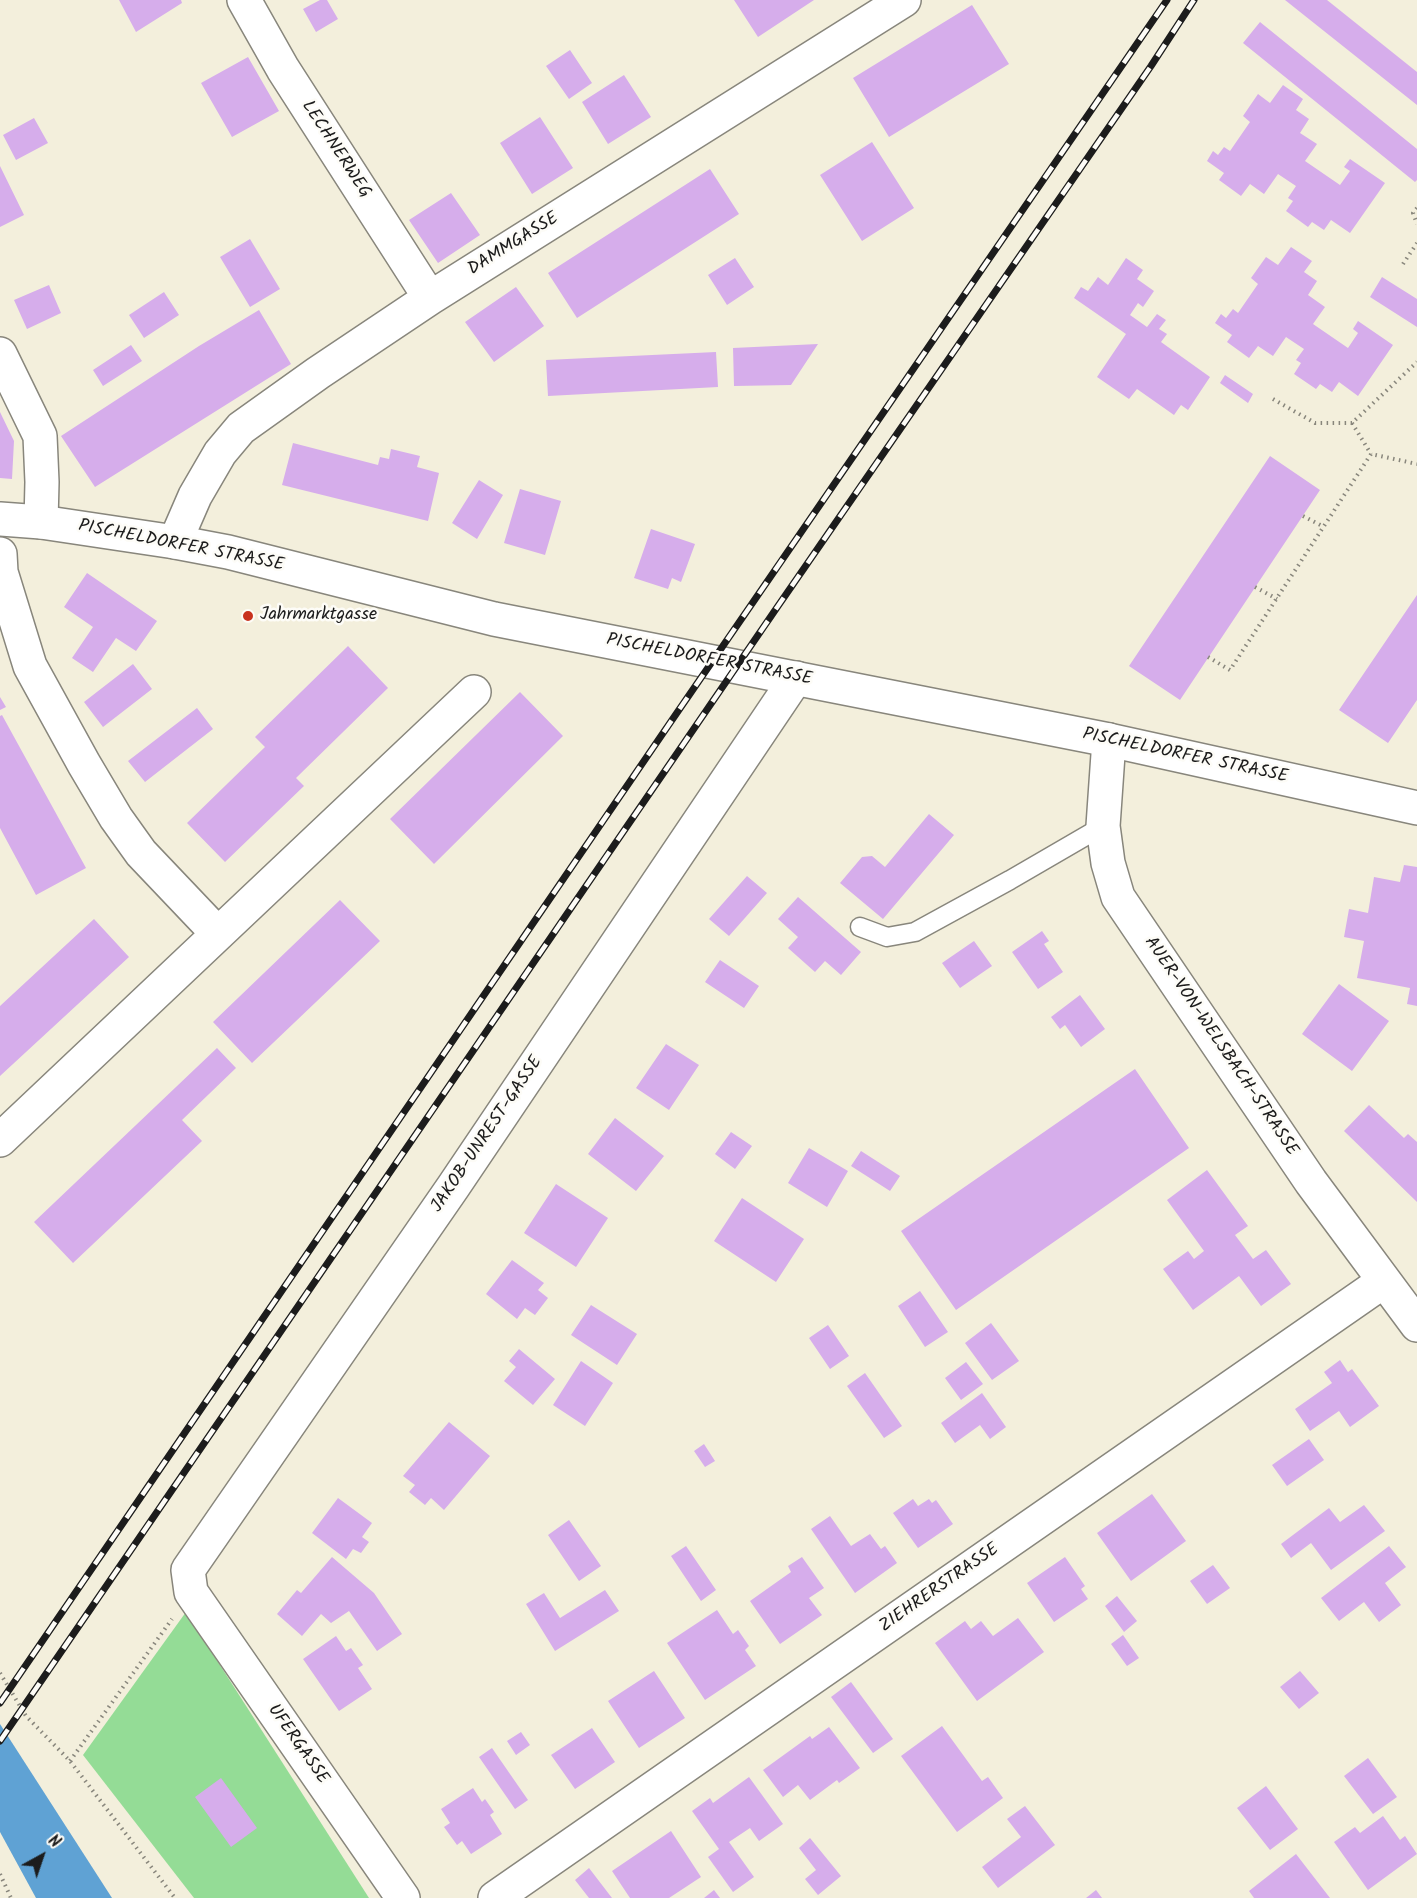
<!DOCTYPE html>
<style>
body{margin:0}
#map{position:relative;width:1417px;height:1898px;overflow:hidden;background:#f3efdc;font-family:Kalam,sans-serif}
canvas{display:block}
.north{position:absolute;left:12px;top:1826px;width:60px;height:60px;-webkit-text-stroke:4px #fdfcf7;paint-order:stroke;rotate:40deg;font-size:16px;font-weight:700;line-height:24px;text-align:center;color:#1c1c1c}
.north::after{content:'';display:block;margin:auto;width:21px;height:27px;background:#1c1c1c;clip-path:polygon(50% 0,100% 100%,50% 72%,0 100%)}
</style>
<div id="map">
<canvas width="1417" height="1898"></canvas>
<div class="north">N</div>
</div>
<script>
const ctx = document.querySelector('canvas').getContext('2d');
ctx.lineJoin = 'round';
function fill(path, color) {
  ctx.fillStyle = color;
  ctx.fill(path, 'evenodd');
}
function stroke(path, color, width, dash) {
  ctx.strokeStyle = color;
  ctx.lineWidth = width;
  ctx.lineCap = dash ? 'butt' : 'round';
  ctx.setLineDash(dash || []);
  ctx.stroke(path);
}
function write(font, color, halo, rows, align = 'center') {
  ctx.font = font + ' Kalam,sans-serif';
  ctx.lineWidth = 5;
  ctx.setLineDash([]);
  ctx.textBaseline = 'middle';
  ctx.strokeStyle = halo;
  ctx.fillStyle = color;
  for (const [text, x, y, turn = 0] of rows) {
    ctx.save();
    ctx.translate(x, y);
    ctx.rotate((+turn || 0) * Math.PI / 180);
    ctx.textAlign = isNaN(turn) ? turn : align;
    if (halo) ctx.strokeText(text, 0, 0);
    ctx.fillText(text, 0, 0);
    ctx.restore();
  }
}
fill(new Path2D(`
 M 186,1612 L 369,1898 L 194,1898 L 83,1755 Z`), '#94dc96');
fill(new Path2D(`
 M 0,1724 L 112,1898 L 36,1898 L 0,1832 Z`), '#5fa2d4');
fill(new Path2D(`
 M 119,0 L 181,0 L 182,3 L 136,32 Z
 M 320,0 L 327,0 L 338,19 L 316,32 L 303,9 Z
 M 734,0 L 814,0 L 758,37 Z
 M 1285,0 L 1327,0 L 1417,72 L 1417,105 Z
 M 972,5 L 1009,64 L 889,137 L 853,78 Z
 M 1260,22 L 1417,149 L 1417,180 L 1415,182 L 1243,43 Z
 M 570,50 L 592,83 L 569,99 L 546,66 Z
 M 248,57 L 279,111 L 232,137 L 201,83 Z
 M 624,75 L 651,117 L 608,144 L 582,102 Z
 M 1283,85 L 1303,99 L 1296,110 L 1309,119 L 1300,133 L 1317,144 L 1305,161 L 1340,185 L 1350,171 L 1344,167 L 1350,159 L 1385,183 L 1350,233 L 1331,220 L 1324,230 L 1312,222 L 1308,227 L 1286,211 L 1293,201 L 1288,198 L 1296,186 L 1278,174 L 1264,194 L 1250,184 L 1241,196 L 1219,180 L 1224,173 L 1207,161 L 1213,151 L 1218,155 L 1224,147 L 1230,151 L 1250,122 L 1243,116 L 1258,94 L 1270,103 Z
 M 540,117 L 573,168 L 532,194 L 500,143 Z
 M 34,118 L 48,143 L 16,160 L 3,135 Z
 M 872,142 L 914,208 L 862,241 L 820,175 Z
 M 0,166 L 24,215 L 0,227 Z
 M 710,169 L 739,214 L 577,318 L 548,273 Z
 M 451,193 L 480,235 L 438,263 L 409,220 Z
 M 250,239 L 280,289 L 250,307 L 220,257 Z
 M 1291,247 L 1312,261 L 1304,272 L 1317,281 L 1308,295 L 1325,307 L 1313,324 L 1348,348 L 1358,333 L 1353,329 L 1358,321 L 1393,345 L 1358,396 L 1339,382 L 1332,392 L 1320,384 L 1316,389 L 1294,374 L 1301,363 L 1296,360 L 1304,349 L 1286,337 L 1273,356 L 1258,346 L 1249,358 L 1227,342 L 1232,335 L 1215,323 L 1221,314 L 1226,318 L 1233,309 L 1238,313 L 1258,284 L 1251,278 L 1266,257 L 1278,265 Z
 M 735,258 L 754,287 L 727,305 L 708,275 Z
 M 1126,258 L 1143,270 L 1137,279 L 1154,291 L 1143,307 L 1138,303 L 1130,315 L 1147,327 L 1157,314 L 1166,320 L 1159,329 L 1167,334 L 1161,342 L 1210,377 L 1188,410 L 1181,405 L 1174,415 L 1137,389 L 1129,399 L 1097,377 L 1126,334 L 1074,298 L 1081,287 L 1088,291 L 1098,277 L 1108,285 Z
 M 1382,277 L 1417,299 L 1417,327 L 1370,297 Z
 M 49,285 L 61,313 L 27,329 L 14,300 Z
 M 516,287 L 544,326 L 494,362 L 465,322 Z
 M 164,292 L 179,315 L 144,338 L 129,315 Z
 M 259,310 L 291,364 L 95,487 L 61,436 L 199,346 Z
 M 818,344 L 791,385 L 734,386 L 733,348 Z
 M 131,345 L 142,361 L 103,386 L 93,370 Z
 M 716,352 L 718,387 L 548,396 L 546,360 Z
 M 1225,375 L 1253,394 L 1248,403 L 1220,383 Z
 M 0,412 L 14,441 L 12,479 L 0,478 Z
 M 293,443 L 378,465 L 380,457 L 389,459 L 391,449 L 420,456 L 417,467 L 439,473 L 428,521 L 282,485 Z
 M 1270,456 L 1320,490 L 1180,700 L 1129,666 Z
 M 479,480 L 503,495 L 477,539 L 452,523 Z
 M 520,489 L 561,501 L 545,555 L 504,543 Z
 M 651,529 L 695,544 L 681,582 L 672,578 L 668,589 L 634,578 Z
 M 87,573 L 157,621 L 136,651 L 116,638 L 93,672 L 72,658 L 93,627 L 64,607 Z
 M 1417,595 L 1417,700 L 1388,743 L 1339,710 Z
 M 348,646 L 388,688 L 296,778 L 304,786 L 225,862 L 187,823 L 265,747 L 255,737 Z
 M 133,664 L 152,689 L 103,727 L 84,702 Z
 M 520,692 L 563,736 L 434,864 L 390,819 Z
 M 0,697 L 6,707 L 0,710 Z
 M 197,708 L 213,729 L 145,782 L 128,761 Z
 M 2,715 L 86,868 L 36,895 L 0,828 L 0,716 Z
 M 929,814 L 954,835 L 883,919 L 840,883 L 862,857 L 872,856 L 885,867 Z
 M 1404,865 L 1417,867 L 1417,1006 L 1407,1004 L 1410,988 L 1357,978 L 1364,941 L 1344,937 L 1349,909 L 1368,913 L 1374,877 L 1400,882 Z
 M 747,876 L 767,893 L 729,936 L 709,919 Z
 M 798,897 L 861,952 L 841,975 L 825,961 L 815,972 L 788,948 L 798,937 L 778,919 Z
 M 340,900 L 380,941 L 252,1063 L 213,1022 Z
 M 94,919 L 129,957 L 0,1076 L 0,1006 Z
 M 1042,931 L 1049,941 L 1044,944 L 1063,972 L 1038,989 L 1012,952 Z
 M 974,941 L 992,966 L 960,988 L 942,963 Z
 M 720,960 L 759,986 L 744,1008 L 705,982 Z
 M 1339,984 L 1389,1021 L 1352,1071 L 1302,1034 Z
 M 1080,995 L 1105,1029 L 1081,1047 L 1065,1025 L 1060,1029 L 1051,1017 Z
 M 666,1044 L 699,1065 L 669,1110 L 636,1088 Z
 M 217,1048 L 236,1068 L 182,1120 L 202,1141 L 73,1263 L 34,1222 Z
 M 1135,1069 L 1189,1148 L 956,1310 L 901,1231 Z
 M 1369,1105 L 1404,1138 L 1408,1134 L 1417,1142 L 1417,1202 L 1344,1131 Z
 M 615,1118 L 664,1156 L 636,1191 L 588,1154 Z
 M 731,1132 L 752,1146 L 735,1169 L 715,1154 Z
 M 809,1148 L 848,1171 L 827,1207 L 788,1183 Z
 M 861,1151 L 900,1176 L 890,1191 L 851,1166 Z
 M 1207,1170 L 1248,1226 L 1235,1235 L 1253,1259 L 1266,1250 L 1291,1284 L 1261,1306 L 1239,1276 L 1193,1310 L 1163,1269 L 1188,1251 L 1194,1259 L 1204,1251 L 1167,1200 Z
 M 556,1184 L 608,1218 L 576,1267 L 524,1233 Z
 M 742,1198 L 804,1239 L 776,1282 L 714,1241 Z
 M 512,1260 L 544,1283 L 538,1290 L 548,1298 L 535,1315 L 525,1308 L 517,1319 L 486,1294 Z
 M 920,1291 L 948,1332 L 925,1347 L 898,1306 Z
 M 591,1305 L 637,1334 L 617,1365 L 571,1335 Z
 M 991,1323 L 1019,1361 L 992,1380 L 965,1343 Z
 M 828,1325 L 849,1356 L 830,1369 L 809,1338 Z
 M 519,1349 L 555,1379 L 533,1405 L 504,1381 L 516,1367 L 509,1361 Z
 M 1340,1360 L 1348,1372 L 1352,1369 L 1379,1406 L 1350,1427 L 1339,1411 L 1310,1431 L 1295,1409 L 1332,1383 L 1324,1372 Z
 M 581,1361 L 613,1383 L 585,1426 L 553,1405 Z
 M 966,1362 L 983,1384 L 961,1400 L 945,1378 Z
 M 865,1373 L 902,1426 L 884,1438 L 847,1386 Z
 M 982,1393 L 1006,1427 L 990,1439 L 980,1425 L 955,1443 L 941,1423 Z
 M 449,1422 L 490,1456 L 444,1510 L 431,1498 L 425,1505 L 409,1492 L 415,1485 L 403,1476 Z
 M 1309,1439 L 1324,1460 L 1287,1486 L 1272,1465 Z
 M 704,1444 L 715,1461 L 705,1467 L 694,1451 Z
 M 1152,1494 L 1186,1541 L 1131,1581 L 1097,1533 Z
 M 338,1498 L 372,1523 L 362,1537 L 369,1542 L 361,1553 L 353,1549 L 346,1559 L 312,1533 Z
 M 913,1499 L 918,1506 L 929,1499 L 932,1503 L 936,1500 L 953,1524 L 918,1548 L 893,1513 Z
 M 1364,1505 L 1385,1531 L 1331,1570 L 1311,1543 L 1291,1558 L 1281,1544 L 1329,1508 L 1340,1522 Z
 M 830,1516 L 851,1546 L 870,1534 L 881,1549 L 885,1546 L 897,1563 L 855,1593 L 811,1529 Z
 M 569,1520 L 601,1566 L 579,1581 L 548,1535 Z
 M 686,1546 L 716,1590 L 701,1601 L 671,1556 Z
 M 1389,1546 L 1406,1567 L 1385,1583 L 1401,1605 L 1379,1622 L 1364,1602 L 1339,1621 L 1321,1598 Z
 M 332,1557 L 374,1593 L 402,1634 L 377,1651 L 349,1611 L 331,1623 L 321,1614 L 302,1636 L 277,1614 L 297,1590 L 301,1593 Z
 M 802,1557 L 824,1588 L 809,1598 L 822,1615 L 780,1644 L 750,1601 L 791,1572 L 788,1566 Z
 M 1065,1557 L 1085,1586 L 1081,1589 L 1088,1599 L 1054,1622 L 1027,1583 Z
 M 1213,1565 L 1230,1588 L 1207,1604 L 1190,1581 Z
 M 605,1590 L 619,1611 L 555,1651 L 526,1604 L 544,1593 L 560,1618 Z
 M 1117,1596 L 1137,1621 L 1124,1632 L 1105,1606 Z
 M 717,1610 L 733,1634 L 738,1630 L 749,1646 L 745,1650 L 756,1666 L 705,1700 L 667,1643 Z
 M 1018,1618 L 1044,1652 L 977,1701 L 935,1643 L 965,1621 L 971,1629 L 981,1621 L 993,1636 Z
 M 1123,1635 L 1139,1658 L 1127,1666 L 1111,1644 Z
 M 336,1636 L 346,1651 L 351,1648 L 363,1665 L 358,1668 L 372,1689 L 339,1711 L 303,1659 Z
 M 654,1671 L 685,1718 L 639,1748 L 608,1701 Z
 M 1300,1671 L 1319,1693 L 1299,1709 L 1280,1687 Z
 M 851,1682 L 893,1739 L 873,1753 L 831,1697 Z
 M 942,1726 L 982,1781 L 988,1777 L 1003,1798 L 957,1832 L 901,1756 Z
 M 829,1727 L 860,1768 L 839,1783 L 837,1780 L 810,1800 L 798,1785 L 783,1797 L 763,1770 L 810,1736 L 812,1739 Z
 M 592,1728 L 615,1762 L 575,1789 L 551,1755 Z
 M 521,1732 L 530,1745 L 516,1755 L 507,1741 Z
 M 492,1748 L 528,1800 L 515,1809 L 479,1757 Z
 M 1368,1758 L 1397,1797 L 1373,1814 L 1344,1776 Z
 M 749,1777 L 783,1824 L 759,1841 L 750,1828 L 729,1842 L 754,1877 L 733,1892 L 708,1857 L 719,1849 L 692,1811 L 710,1798 L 713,1803 Z
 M 221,1778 L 257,1828 L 231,1847 L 195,1797 Z
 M 1266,1786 L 1298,1829 L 1270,1850 L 1237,1808 Z
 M 473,1788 L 482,1802 L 485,1799 L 494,1812 L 490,1815 L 502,1834 L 471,1854 L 462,1841 L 457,1845 L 444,1827 L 450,1823 L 441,1809 Z
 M 1025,1806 L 1055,1845 L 998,1888 L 982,1867 L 1021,1837 L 1007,1819 Z
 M 1383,1816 L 1400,1840 L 1405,1836 L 1417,1854 L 1368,1890 L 1334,1842 L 1355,1827 L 1360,1833 Z
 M 671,1831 L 701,1877 L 669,1898 L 630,1898 L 612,1871 Z
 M 810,1838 L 841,1876 L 818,1895 L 805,1879 L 816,1870 L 799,1848 Z
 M 1296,1854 L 1330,1898 L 1254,1898 L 1249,1891 Z
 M 589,1868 L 612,1898 L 589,1898 L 575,1880 Z
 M 714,1890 L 720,1898 L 704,1898 Z
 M 1096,1890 L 1102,1898 L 1086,1898 Z`), '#d6adeb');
const lane = new Path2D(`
 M 860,927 L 887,937 L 915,932 L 1010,880 L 1103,826`);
const street = new Path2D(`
 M 244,0 L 283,69 L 430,298
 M 0,354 L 40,436 L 42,482 L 41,522
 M 175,542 L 195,496 L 220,453 L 241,428 L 318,373 L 430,298 L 904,0
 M 0,554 L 1,572 L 30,666 L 84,764 L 116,818 L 141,853 L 218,934
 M 1109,740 L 1103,826 L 1108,863 L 1118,897 L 1311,1182 L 1417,1325
 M 0,1140 L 474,692
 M 403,1898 L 191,1592 L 188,1570 L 453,1187 L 796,678
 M 495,1898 L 1384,1281`);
const secondary = new Path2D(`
 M 0,519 L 41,522 L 175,542 L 228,552 L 494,619 L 1109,740 L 1417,808`);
stroke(lane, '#88867c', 21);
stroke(street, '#88867c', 36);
stroke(secondary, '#88867c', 36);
stroke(new Path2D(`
 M 1417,208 L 1413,213 L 1417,224
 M 1403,264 L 1417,243
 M 1273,399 L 1315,423 L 1352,423 L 1417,362
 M 1352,423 L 1371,454
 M 1303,516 L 1324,527
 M 1255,587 L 1277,599
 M 1208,657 L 1230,670 L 1371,454 L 1417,464
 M 0,1673 L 26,1716 L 70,1761 L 175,1898
 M 70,1761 L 172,1619
 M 0,1874 L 11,1898`), '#88867c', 4, [1.5, 4.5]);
stroke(lane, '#fff', 18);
stroke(street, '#fff', 33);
stroke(secondary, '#fff', 33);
const rail = new Path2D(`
 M 0,1703 L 672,720 L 1167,0
 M 0,1741 L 778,606 L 1151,66 L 1194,0`);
stroke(rail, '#1c1c1c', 7);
stroke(rail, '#fdfcf7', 4.5, [14]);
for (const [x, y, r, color] of [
 [248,616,6,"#c8321e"]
]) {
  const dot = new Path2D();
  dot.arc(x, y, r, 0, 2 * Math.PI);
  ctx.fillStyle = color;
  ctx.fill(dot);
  stroke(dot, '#fdfcf7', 2);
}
write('18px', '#1c1c1c', '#fdfcf7', [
 ["LECHNERWEG",335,150,57],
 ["DAMMGASSE",514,245,-32],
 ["PISCHELDORFER STRASSE",181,547,11],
 ["PISCHELDORFER STRASSE",709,661,11],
 ["PISCHELDORFER STRASSE",1185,757,12],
 ["AUER-VON-WELSBACH-STRASSE",1220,1047,56],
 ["JAKOB-UNREST-GASSE",488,1135,-56],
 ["ZIEHRERSTRASSE",940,1589,-35],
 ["UFERGASSE",297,1745,55]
]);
write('18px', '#1c1c1c', '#fdfcf7', [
 ["Jahrmarktgasse",260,616]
], 'left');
</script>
